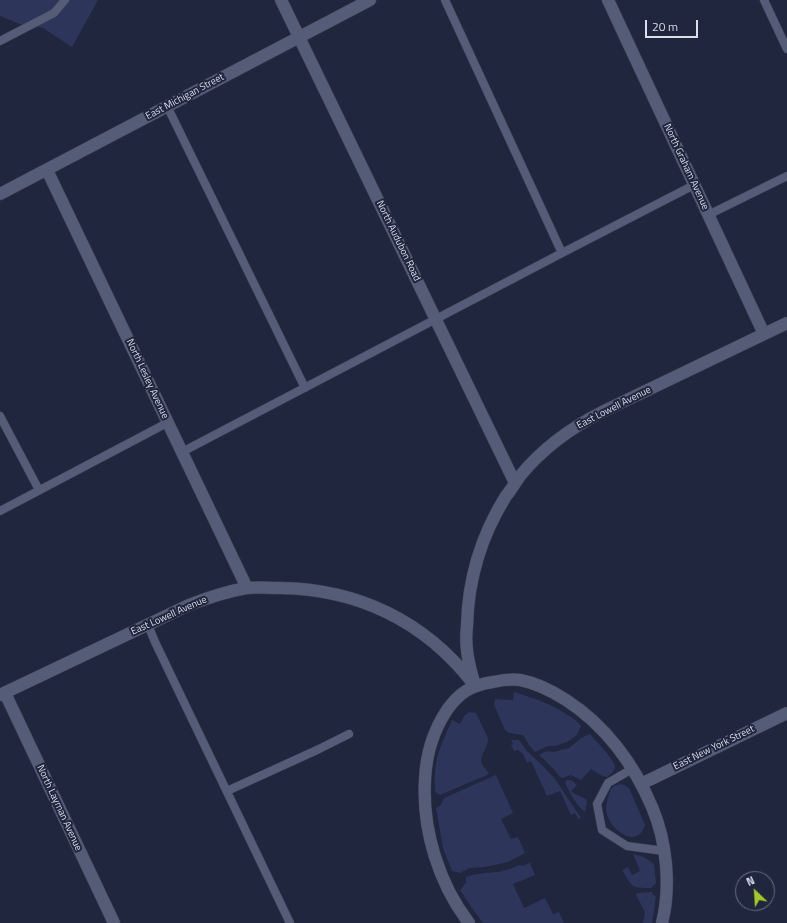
<!DOCTYPE html>
<style>
body{margin:0}
#map{position:relative;width:787px;height:923px;overflow:hidden;background:#20263d;font-family:"Titillium Web",sans-serif}
canvas{display:block}
.north{position:absolute;left:735px;top:871px;width:40px;height:40px;box-sizing:border-box;background:#20263d;border:1px solid #6a7083;border-radius:50%;rotate:335deg;font-size:11px;font-weight:700;line-height:16px;text-align:center;color:#d9deed}
.north::after{content:'';display:block;margin:auto;width:14px;height:18px;background:#a4c826;clip-path:polygon(50% 0,100% 100%,50% 72%,0 100%)}
.scale{position:absolute;left:645px;top:20px;width:53px;height:18px;box-sizing:border-box;border:2px solid #d9deed;border-top:0;padding-left:5px;font-size:12px;line-height:14px;white-space:nowrap;color:#d9deed;-webkit-text-stroke:3px #20263d;paint-order:stroke}
</style>
<div id="map">
<canvas width="787" height="923"></canvas>
<div class="north">N</div>
<div class="scale">20 m</div>
</div>
<script>
const ctx = document.querySelector('canvas').getContext('2d');
ctx.lineJoin = 'round';
function fill(path, color) {
  ctx.fillStyle = color;
  ctx.fill(path, 'evenodd');
}
function stroke(path, color, width, dash) {
  ctx.strokeStyle = color;
  ctx.lineWidth = width;
  ctx.lineCap = dash ? 'butt' : 'round';
  ctx.setLineDash(dash || []);
  ctx.stroke(path);
}
function write(font, color, halo, rows, align = 'center') {
  ctx.font = font + ' "Titillium Web",sans-serif';
  ctx.lineWidth = 4;
  ctx.setLineDash([]);
  ctx.textBaseline = 'middle';
  ctx.strokeStyle = halo;
  ctx.fillStyle = color;
  for (const [text, x, y, turn = 0] of rows) {
    ctx.save();
    ctx.translate(x, y);
    ctx.rotate((+turn || 0) * Math.PI / 180);
    ctx.textAlign = isNaN(turn) ? turn : align;
    if (halo) ctx.strokeText(text, 0, 0);
    ctx.fillText(text, 0, 0);
    ctx.restore();
  }
}
fill(new Path2D(`
 M 0,0 L 98,0 L 72,47 L 43,28 L 20,24 L 0,16 Z
 M 514,692 C 536,699 550,703 569,716 C 574,719 578,722 581,726 L 577,735 L 567,742 L 555,746 L 548,746 L 535,752 L 529,745 L 523,735 L 509,733 L 505,730 L 494,705 L 495,699 L 513,700 Z
 M 469,712 L 476,713 L 488,738 C 488,754 472,756 489,773 L 487,775 L 440,795 L 435,792 C 435,785 434,779 435,772 C 436,754 445,736 452,720 L 460,724 L 464,716 Z
 M 590,734 C 595,740 615,760 615,767 C 614,772 611,774 607,777 L 602,776 L 591,769 L 581,780 L 571,775 L 562,778 L 560,777 L 553,768 L 539,755 L 547,751 L 553,752 L 569,748 L 581,738 Z
 M 511,740 L 519,740 L 527,751 L 543,766 L 555,779 L 581,818 L 578,819 L 575,813 L 571,815 L 560,791 L 547,796 L 531,761 L 527,763 L 523,754 L 518,750 L 514,751 L 511,745 L 513,744 Z
 M 496,775 L 513,813 L 501,819 L 511,839 L 518,837 L 525,853 L 508,862 L 485,867 L 470,868 L 460,873 L 452,871 L 443,848 L 436,808 L 441,805 L 444,798 Z
 M 567,780 L 571,780 L 577,785 L 571,792 L 586,799 L 587,803 L 585,812 C 576,805 570,793 565,783 Z
 M 622,784 L 629,788 L 645,825 C 637,851 608,829 606,810 C 606,805 607,800 609,794 C 612,786 614,785 622,784 Z
 M 633,854 L 644,857 L 654,864 L 656,883 L 651,888 C 630,888 633,887 622,870 L 628,867 L 632,875 L 640,871 Z
 M 530,863 L 535,875 L 513,884 L 524,908 L 545,898 L 553,914 L 559,912 L 564,923 L 483,923 L 472,908 L 460,890 L 466,883 L 466,877 C 476,873 487,873 498,872 C 506,870 513,868 520,865 L 522,866 Z
 M 652,892 L 653,895 L 656,896 L 654,911 L 652,923 L 643,923 L 645,912 L 636,895 L 637,893 Z`), '#2d355b');
const lane = new Path2D(`
 M 445,0 L 562,253
 M 764,0 L 787,49
 M 0,41 L 54,13 L 65,0
 M 167,106 L 305,388
 M 708,215 L 787,176
 M 0,416 L 39,490
 M 182,452 L 562,253 L 694,185
 M 0,511 L 167,423
 M 148,625 L 155,642 L 290,923
 M 632,769 L 608,783 L 597,804 L 602,830 L 627,846 L 664,851
 M 227,791 L 317,750 L 349,734`);
const street = new Path2D(`
 M 281,0 L 515,483
 M 608,0 L 764,334
 M 47,170 L 247,588
 M 0,194 L 370,0
 M 475,686 C 472,674 468,663 467,650 C 466,642 466,634 467,626 C 468,579 481,536 506,496 C 511,490 515,483 520,476 C 542,449 572,427 604,411 L 787,323
 M 5,693 L 114,923
 M 0,695 L 189,605 C 207,598 228,591 247,588 C 258,587 269,588 280,588 C 358,589 424,621 472,682
 M 641,784 L 787,713
 M 469,923 C 439,884 422,830 425,780 C 426,755 433,731 447,710 C 459,693 471,685 493,682 C 502,680 511,679 520,680 C 537,683 552,691 566,700 C 605,725 634,764 652,807 C 667,842 671,887 662,923`);
stroke(lane, '#3c4053', 9);
stroke(street, '#3c4053', 13);
stroke(lane, '#545c77', 8);
stroke(street, '#545c77', 12);
write('10px', '#d9deed', '#20263d', [
 ["East Michigan Street",185,97,-28],
 ["North Graham Avenue",686,167,65],
 ["North Audubon Road",398,241,64],
 ["North Lesley Avenue",147,379,65],
 ["East Lowell Avenue",614,408,-27],
 ["East Lowell Avenue",169,616,-24],
 ["East New York Street",714,748,-26],
 ["North Layman Avenue",59,808,65]
]);
</script>
